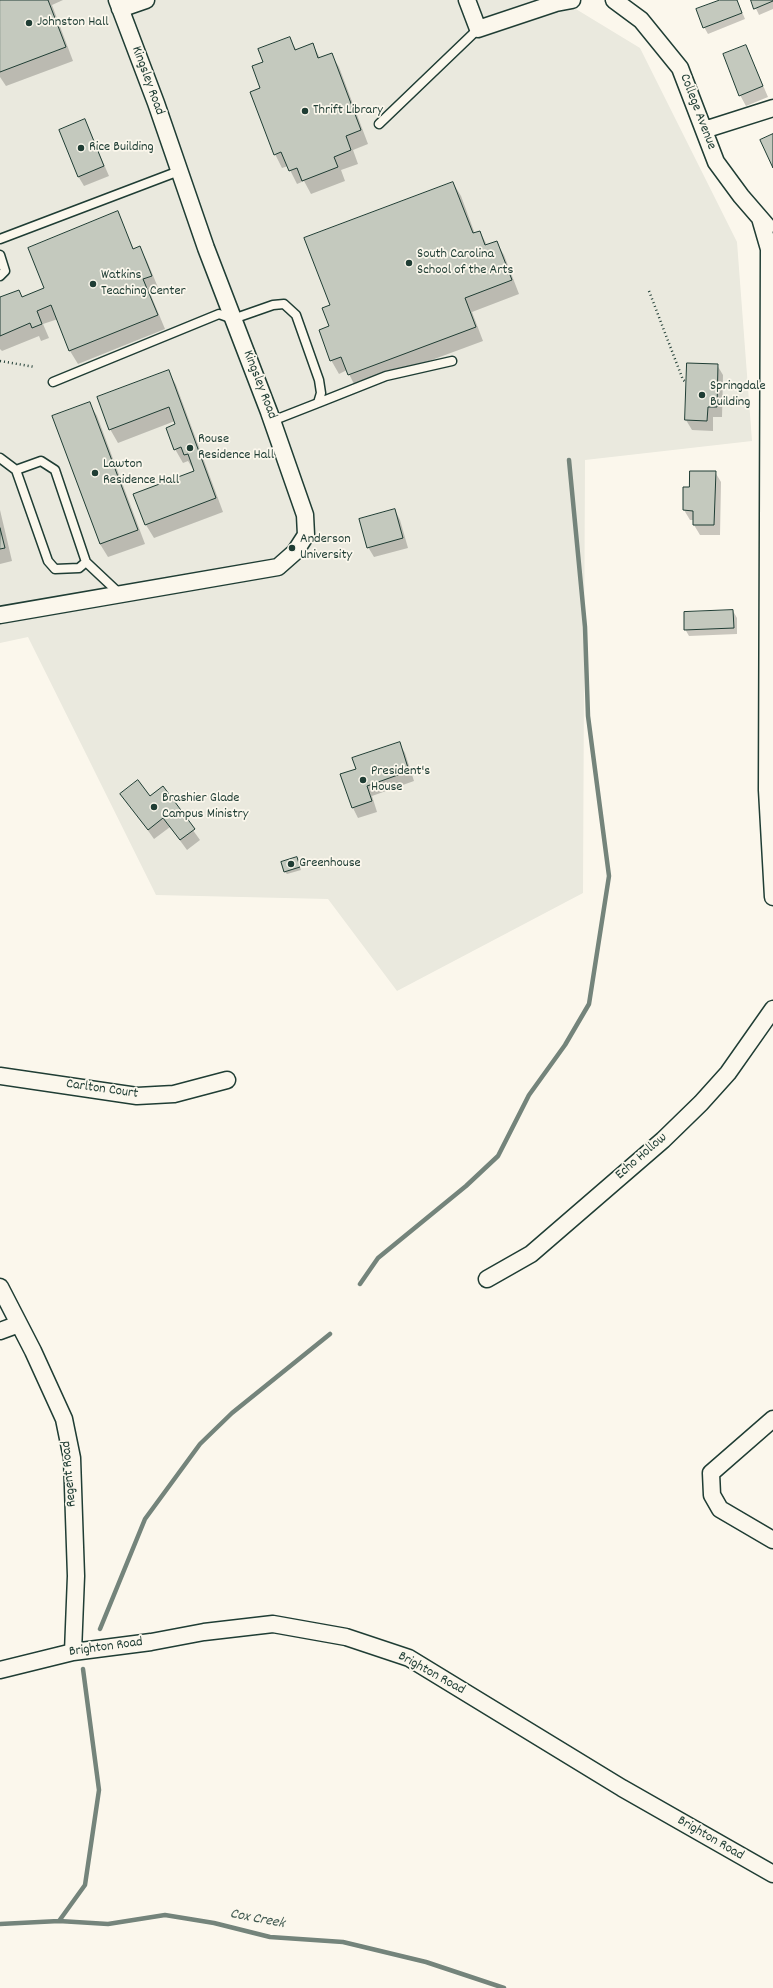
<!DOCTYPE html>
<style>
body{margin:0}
canvas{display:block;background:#fbf7ec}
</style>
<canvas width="773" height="1988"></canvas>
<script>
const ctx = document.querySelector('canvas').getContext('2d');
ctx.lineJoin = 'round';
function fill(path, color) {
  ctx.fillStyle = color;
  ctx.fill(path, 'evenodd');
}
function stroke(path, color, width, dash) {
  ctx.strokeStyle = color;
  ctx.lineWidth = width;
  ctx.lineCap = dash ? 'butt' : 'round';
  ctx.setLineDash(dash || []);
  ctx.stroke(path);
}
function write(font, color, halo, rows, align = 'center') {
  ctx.font = font + ' Dekko,sans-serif';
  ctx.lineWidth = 3.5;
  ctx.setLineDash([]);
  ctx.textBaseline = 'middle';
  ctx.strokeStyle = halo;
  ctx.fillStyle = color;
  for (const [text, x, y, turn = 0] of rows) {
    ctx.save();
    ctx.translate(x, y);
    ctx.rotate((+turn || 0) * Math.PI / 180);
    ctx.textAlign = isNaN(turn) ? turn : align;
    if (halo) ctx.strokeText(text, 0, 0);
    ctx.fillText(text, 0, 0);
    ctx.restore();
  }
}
fill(new Path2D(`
 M 0,0 L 561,0 L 640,48 L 737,242 L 752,441 L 585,460 L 583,893 L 397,991 L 328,899 L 156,895 L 28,637 L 0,643 Z`), '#eae9de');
fill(new Path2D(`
 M 0,0 L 63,0 L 52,5 L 73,61 L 6,86 L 0,77 Z
 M 723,0 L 737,0 L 745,19 L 708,34 L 704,27 Z
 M 752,0 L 773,0 L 773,9 L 759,15 Z
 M 290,39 L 297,51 L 313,45 L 320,58 L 331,54 L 339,67 L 368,144 L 353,150 L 358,164 L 341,170 L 345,181 L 311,194 L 304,181 L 297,184 L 288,166 L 282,168 L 275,154 L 261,89 L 264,62 Z
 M 746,46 L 768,97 L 746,106 L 740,95 Z
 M 85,121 L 109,176 L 84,186 L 78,176 Z
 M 453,183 L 461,196 L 475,234 L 480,232 L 487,245 L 496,242 L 504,255 L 519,294 L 472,312 L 483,341 L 356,388 L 347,370 L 339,374 L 331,360 L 331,306 Z
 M 117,213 L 134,250 L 140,248 L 147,261 L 159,290 L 150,293 L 165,329 L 78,364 L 70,351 L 58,319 L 43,324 L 49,338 L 41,341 L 39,336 L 2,351 L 0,349 L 0,298 L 22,298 L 45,288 Z
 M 688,364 L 717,365 L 723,375 L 722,417 L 713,417 L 713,431 L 692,430 L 686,420 Z
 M 169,372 L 176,385 L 223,512 L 154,538 L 146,525 L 195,472 L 188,461 L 183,463 L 175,449 L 175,421 L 118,443 L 110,429 Z
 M 89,403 L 97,416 L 145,544 L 108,557 L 100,544 L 53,417 Z
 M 715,472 L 721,482 L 720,535 L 700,535 L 694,525 L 694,520 L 690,520 L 684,510 L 684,488 L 690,488 Z
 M 0,510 L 12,561 L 0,564 Z
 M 395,510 L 400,520 L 408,548 L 374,557 L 368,547 Z
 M 733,611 L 737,618 L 737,634 L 689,636 L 685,629 Z
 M 399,743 L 405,753 L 414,781 L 372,796 L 377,812 L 358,818 L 353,808 L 341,775 L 357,769 Z
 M 162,787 L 200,840 L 187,850 L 170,827 L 154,839 L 122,794 L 150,797 Z
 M 298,861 L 301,870 L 287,874 L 285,872 Z`), '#0003');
stroke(new Path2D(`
 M 360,1284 L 378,1258 L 466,1186 L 498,1156 L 529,1095 L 565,1045 L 589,1004 L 609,876 L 588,716 L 585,627 L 569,460
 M 100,1629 L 145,1519 L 200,1444 L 232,1413 L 330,1334
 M 59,1921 L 85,1885 L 99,1790 L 83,1669
 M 0,1924 L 59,1921 L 108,1924 L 165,1915 L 214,1923 L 270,1937 L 343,1942 L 426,1962 L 504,1988`), '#74847b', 4.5);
const building = new Path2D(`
 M 0,0 L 48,0 L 66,47 L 0,72 Z
 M 720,0 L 737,0 L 742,13 L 703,28 L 696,9 Z
 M 751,0 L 773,0 L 773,1 L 754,9 Z
 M 290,37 L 295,50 L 313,43 L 318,58 L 332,53 L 361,130 L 346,136 L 351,150 L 334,157 L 338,167 L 302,181 L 297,168 L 289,171 L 281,152 L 274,155 L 250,92 L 260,88 L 252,66 L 263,62 L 258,49 Z
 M 746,45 L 763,86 L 739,96 L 723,54 Z
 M 85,119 L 104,166 L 78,177 L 59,130 Z
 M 773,134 L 773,168 L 760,140 Z
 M 453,182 L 473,233 L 480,231 L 485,245 L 497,241 L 512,280 L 465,298 L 476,327 L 348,375 L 341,357 L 330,361 L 319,330 L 329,326 L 322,308 L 330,305 L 304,238 Z
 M 118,211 L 133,249 L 140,246 L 152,276 L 143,279 L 158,315 L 69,351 L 51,305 L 37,311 L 42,324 L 32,328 L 30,323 L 0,336 L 0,297 L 19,290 L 22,297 L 44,288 L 28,248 Z
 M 687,363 L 718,364 L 717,407 L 708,407 L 707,421 L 685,420 Z
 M 169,370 L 216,498 L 145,525 L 133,494 L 194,471 L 188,454 L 184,455 L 181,447 L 174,450 L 166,428 L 175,424 L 169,407 L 109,430 L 97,397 Z
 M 90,402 L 138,530 L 100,544 L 52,416 Z
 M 690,471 L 716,471 L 714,525 L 693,525 L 693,511 L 683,510 L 683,487 L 689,487 Z
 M 395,509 L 403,538 L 367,548 L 359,519 Z
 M 0,528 L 5,548 L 0,549 Z
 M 733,610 L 734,628 L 684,630 L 684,612 Z
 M 400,742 L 409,771 L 367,786 L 372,801 L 352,808 L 340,774 L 356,769 L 352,758 Z
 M 138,780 L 150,796 L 163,786 L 195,829 L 180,840 L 163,818 L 148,830 L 120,794 Z
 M 297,857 L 300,867 L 284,872 L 281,862 Z`);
fill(building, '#c4c9be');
stroke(building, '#1f3d34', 1);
const service = new Path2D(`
 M 379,124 L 478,29
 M 0,239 L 179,171
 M 0,255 L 5,271 L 0,276
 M 53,382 L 219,314 L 233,319 L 273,305 L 284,304 L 296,315 L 319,380 L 321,393 L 318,403 L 272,421
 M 318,403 L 386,376 L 452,361
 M 0,458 L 16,470 L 48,561 L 55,569 L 79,568 L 86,562
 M 16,470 L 41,461 L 55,470 L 86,562 L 120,594`);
const minor = new Path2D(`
 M 467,0 L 478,29 L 556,3 L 572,0
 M 614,0 L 641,20 L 680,68 L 716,162 L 741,196 L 767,226
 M 120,9 L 146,0
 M 704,130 L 773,108
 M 760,218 L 769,249 L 767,790 L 773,897
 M 0,615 L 278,567 L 295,552 L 306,535 L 305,515 L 269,412 L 206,248 L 156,103 L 117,0
 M 0,1076 L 137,1096 L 174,1094 L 227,1080
 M 487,1279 L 531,1254 L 663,1140 L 701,1103 L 728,1073 L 773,1009
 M 0,1287 L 33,1351 L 64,1419 L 72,1458 L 76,1576 L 73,1652
 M 0,1331 L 19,1324
 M 773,1419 L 711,1473 L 712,1495 L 720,1509 L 773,1540
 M 0,1670 L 73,1652 L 151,1642 L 204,1632 L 273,1624 L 346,1637 L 409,1658 L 622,1788 L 773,1874`);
stroke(service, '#1f3d34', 11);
stroke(minor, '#1f3d34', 19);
stroke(new Path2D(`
 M 649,291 L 683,380 L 686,382
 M 0,361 L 35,367`), '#1f3d34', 2.5, [1, 3]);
stroke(service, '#fbf7ec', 8);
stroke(minor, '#fbf7ec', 16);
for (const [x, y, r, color] of [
 [29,23,4,"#1f3d34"],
 [305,111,4,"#1f3d34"],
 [81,148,4,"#1f3d34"],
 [409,263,4,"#1f3d34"],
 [93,284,4,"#1f3d34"],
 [702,395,4,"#1f3d34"],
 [190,448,4,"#1f3d34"],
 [95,473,4,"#1f3d34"],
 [292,548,4,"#1f3d34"],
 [363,780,4,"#1f3d34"],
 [154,807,4,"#1f3d34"],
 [291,864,4,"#1f3d34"]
]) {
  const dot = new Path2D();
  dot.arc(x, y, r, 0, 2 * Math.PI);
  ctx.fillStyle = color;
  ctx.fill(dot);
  stroke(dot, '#fbf7ec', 1.5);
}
write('14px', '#1f3d34', '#fbf7ec', [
 ["Johnston Hall",37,23],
 ["Thrift Library",313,111],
 ["Rice Building",89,148],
 ["South Carolina",417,255],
 ["School of the Arts",417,271],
 ["Watkins",101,276],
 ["Teaching Center",101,292],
 ["Springdale",710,387],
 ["Building",710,403],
 ["Rouse",198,440],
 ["Residence Hall",198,456],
 ["Lawton",103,465],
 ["Residence Hall",103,481],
 ["Anderson",300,540],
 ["University",300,556],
 ["President's",371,772],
 ["House",371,788],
 ["Brashier Glade",162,799],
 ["Campus Ministry",162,815],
 ["Greenhouse",299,864]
], 'left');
write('14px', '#1f3d34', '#fbf7ec', [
 ["Kingsley Road",147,81,70],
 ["College Avenue",697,112,69],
 ["Kingsley Road",259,385,69],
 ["Carlton Court",102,1090,8],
 ["Echo Hollow",642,1157,-41],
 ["Regent Road",70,1474,-95],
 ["Brighton Road",106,1648,-8],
 ["Brighton Road",431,1674,29],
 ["Brighton Road",710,1839,30]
]);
write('italic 15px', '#425b52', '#fbf7ec', [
 ["Cox Creek",257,1920,11]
]);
</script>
